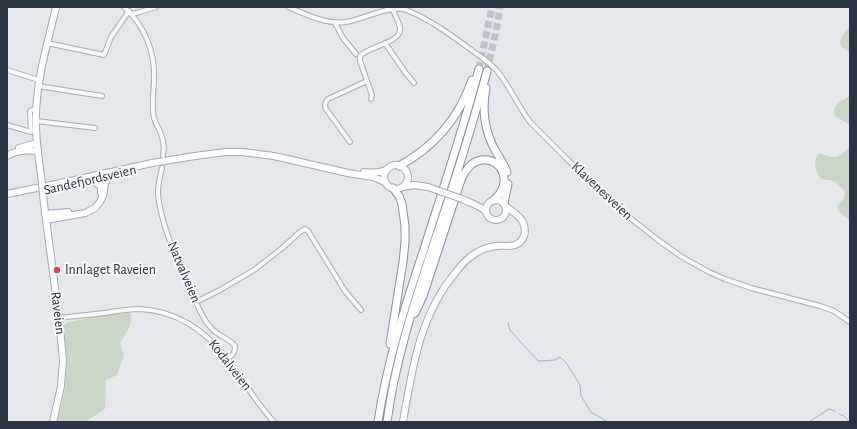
<!DOCTYPE html>
<style>
body{margin:0}
#map{position:relative;width:857px;height:429px;overflow:hidden;background:#e4e7ec;font-family:"Alegreya Sans",sans-serif}
canvas{display:block}
.frame{position:absolute;inset:0;border:8px solid #2b3445;pointer-events:none}
</style>
<div id="map">
<canvas width="857" height="429"></canvas>
<div class="frame"></div>
</div>
<script>
const ctx = document.querySelector('canvas').getContext('2d');
ctx.lineJoin = 'round';
function fill(path, color) {
  ctx.fillStyle = color;
  ctx.fill(path, 'evenodd');
}
function stroke(path, color, width, dash) {
  ctx.strokeStyle = color;
  ctx.lineWidth = width;
  ctx.lineCap = dash ? 'butt' : 'round';
  ctx.setLineDash(dash || []);
  ctx.stroke(path);
}
function write(font, color, halo, rows, align = 'center') {
  ctx.font = font + ' "Alegreya Sans",sans-serif';
  ctx.lineWidth = 4;
  ctx.setLineDash([]);
  ctx.textBaseline = 'middle';
  ctx.strokeStyle = halo;
  ctx.fillStyle = color;
  for (const [text, x, y, turn = 0] of rows) {
    ctx.save();
    ctx.translate(x, y);
    ctx.rotate((+turn || 0) * Math.PI / 180);
    ctx.textAlign = isNaN(turn) ? turn : align;
    if (halo) ctx.strokeText(text, 0, 0);
    ctx.fillText(text, 0, 0);
    ctx.restore();
  }
}
fill(new Path2D(`
 M 850,27 L 850,53 C 848,51 844,49 842,47 C 837,40 845,31 850,27 Z
 M 850,96 L 850,125 L 836,117 L 834,110 C 838,101 842,101 850,96 Z
 M 850,147 L 850,220 C 845,216 839,214 837,208 L 838,204 L 844,199 L 845,193 C 841,187 837,182 830,180 C 826,180 824,180 820,178 C 816,169 811,160 820,153 C 836,160 837,159 850,147 Z
 M 127,313 L 130,313 C 134,324 125,334 120,343 L 124,355 L 117,375 L 106,380 L 105,409 L 85,422 L 56,422 C 59,413 62,404 64,395 C 68,373 66,350 64,327 L 65,324 L 69,322 L 104,315 Z`), '#c9d6c5');
stroke(new Path2D(`
 M 508,323 L 510,330 L 538,361 L 555,360 L 560,357 L 567,364 L 580,385 L 581,396 L 591,412 L 608,422
 M 839,414 L 844,416 L 849,422
 M 809,422 L 829,409 L 835,411`), '#9fb4cc', 1);
stroke(new Path2D(`
 M 479,69 L 492,7
 M 487,71 L 496,31 L 500,7`), '#bfc3cb', 7, [7, 3.5]);
const minor = new Path2D(`
 M 124,7 C 144,25 155,51 154,78 C 154,91 151,105 154,118 C 155,122 157,126 159,129 C 163,139 165,146 163,156
 M 288,7 C 305,14 327,25 346,22 C 362,19 377,11 393,9 C 398,8 406,9 411,12 C 432,21 451,35 470,49 C 480,56 491,63 498,72 C 511,88 518,107 531,123 L 568,160 L 629,217 L 658,240 L 682,257 L 709,272 L 725,279 L 751,288 L 820,306 L 834,311 L 850,322
 M 132,14 L 140,12 L 156,7
 M 335,23 L 343,38 L 356,54
 M 47,43 L 104,55 L 111,37 L 129,11
 M 385,43 L 405,72 L 414,83
 M 7,70 L 39,80
 M 38,86 L 102,96
 M 371,99 L 372,95 L 360,61 L 360,56 C 367,47 401,43 400,29 C 400,23 394,15 393,9
 M 36,121 L 95,128
 M 7,125 L 31,132 L 30,111 L 36,108
 M 350,142 L 326,109 C 324,105 325,102 328,99 L 367,81
 M 162,168 C 160,176 158,184 158,192 C 158,200 160,208 162,216 C 169,243 180,268 192,293 C 197,305 202,318 211,328 C 218,336 229,338 235,346 C 235,353 233,355 227,359
 M 196,302 L 220,290 L 254,270 L 281,249 L 300,232 L 305,229 L 308,231 L 345,291 L 361,310
 M 59,318 C 74,316 89,315 104,313 C 116,311 128,309 140,309 C 178,311 205,330 227,359 C 243,379 256,403 274,422`);
const primary = new Path2D(`
 M 19,148 L 37,143
 M 7,156 C 16,150 27,150 38,151
 M384 177a12 12 0 1 1 24 0a12 12 0 1 1-24 0Z
 M 364,172 C 372,173 379,173 386,170
 M 41,175 C 38,155 35,134 36,114 C 37,77 48,42 56,7
 M 91,180 L 98,184 L 101,187 L 101,193
 M 403,187 L 414,185 L 428,187
 M 7,194 L 61,183 L 152,163 L 195,156 L 226,152 L 242,152 L 274,156 L 348,173 L 373,177 L 385,182
 M 462,199 C 470,203 480,205 486,212
 M486 210a10 10 0 1 1 20 0a10 10 0 1 1-20 0Z
 M 44,204 L 59,318 L 63,360 L 61,386 L 53,422
 M 45,214 L 68,212
 M 46,220 L 85,213 L 95,208 L 100,202 L 103,196 L 105,183 L 111,175
 M 403,422 C 412,369 420,314 456,272 C 461,265 468,258 476,253 C 482,249 488,247 496,246 C 506,245 517,249 523,238 C 527,231 524,221 518,216 C 514,212 510,210 506,206`);
const motorway = new Path2D(`
 M 486,88 C 482,109 484,130 495,150 C 499,157 504,164 507,172
 M 399,166 C 434,147 459,118 472,80
 M 504,203 L 508,184
 M 415,313 L 423,296 L 462,177 C 465,172 468,167 472,164 C 489,152 509,167 503,187 C 502,192 498,196 494,200
 M 390,344 L 403,262 L 405,242 L 405,226 L 402,204 L 399,196 L 393,188
 M 378,422 C 387,362 405,306 424,249 C 443,189 463,130 479,69
 M 387,422 C 395,362 413,306 432,249 C 452,190 471,131 487,71`);
stroke(minor, '#a9aeb7', 6);
stroke(primary, '#a3abb8', 8);
stroke(motorway, '#8b94a3', 9);
stroke(minor, '#f7f8fa', 4);
stroke(primary, '#fff', 6);
stroke(motorway, '#fff', 7);
const primaryBridge = new Path2D(`
 M 41,175 L 44,204
 M 428,187 L 462,199`);
stroke(primaryBridge, '#a3abb8', 8, []);
stroke(primaryBridge, '#fff', 6);
for (const [x, y, r, color] of [
 [57,270,4,"#d1495b"]
]) {
  const dot = new Path2D();
  dot.arc(x, y, r, 0, 2 * Math.PI);
  ctx.fillStyle = color;
  ctx.fill(dot);
  stroke(dot, '#f4f6f9', 1.5);
}
write('14px', '#2b3445', '#f4f6f9', [
 ["Sandefjordsveien",90,180,-13],
 ["Klavenesveien",602,191,43],
 ["Natvalveien",184,272,67],
 ["Raveien",58,313,83],
 ["Kodalveien",230,365,52]
]);
write('14px', '#2b3445', '#f4f6f9', [
 ["Innlaget Raveien",65,270]
], 'left');
</script>
